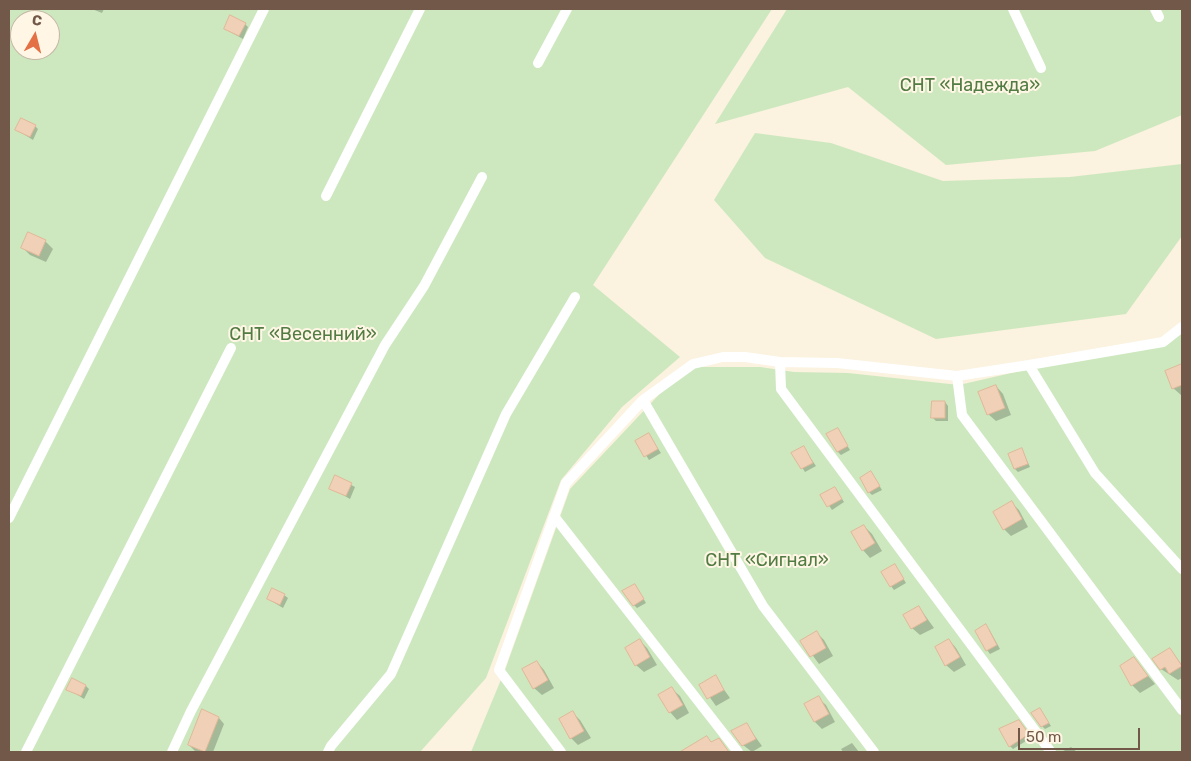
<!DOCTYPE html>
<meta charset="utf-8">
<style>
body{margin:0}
#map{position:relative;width:1191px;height:761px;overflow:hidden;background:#fbf2df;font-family:Rubik,sans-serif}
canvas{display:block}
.frame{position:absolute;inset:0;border:10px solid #715848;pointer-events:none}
.north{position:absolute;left:10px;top:10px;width:50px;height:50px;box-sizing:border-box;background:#fff6e5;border:1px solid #c6b7a6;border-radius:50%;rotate:8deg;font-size:14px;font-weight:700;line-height:20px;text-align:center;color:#715848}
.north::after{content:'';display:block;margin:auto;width:18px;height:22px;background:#e47146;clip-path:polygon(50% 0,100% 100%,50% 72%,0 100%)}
.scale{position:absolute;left:1018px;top:728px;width:122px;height:22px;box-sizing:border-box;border:2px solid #715848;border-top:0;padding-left:6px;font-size:15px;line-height:18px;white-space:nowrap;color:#715848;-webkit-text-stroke:4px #fff6e5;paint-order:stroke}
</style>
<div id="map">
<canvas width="1191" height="761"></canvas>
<div class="frame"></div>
<div class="north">С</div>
<div class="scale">50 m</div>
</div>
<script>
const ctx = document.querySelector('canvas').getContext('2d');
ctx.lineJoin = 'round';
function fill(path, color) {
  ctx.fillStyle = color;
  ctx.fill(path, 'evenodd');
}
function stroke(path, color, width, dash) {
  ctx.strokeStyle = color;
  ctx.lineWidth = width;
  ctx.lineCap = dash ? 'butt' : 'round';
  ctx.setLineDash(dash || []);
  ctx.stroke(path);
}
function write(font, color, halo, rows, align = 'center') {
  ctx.font = font + ' Rubik,sans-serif';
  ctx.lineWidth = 4;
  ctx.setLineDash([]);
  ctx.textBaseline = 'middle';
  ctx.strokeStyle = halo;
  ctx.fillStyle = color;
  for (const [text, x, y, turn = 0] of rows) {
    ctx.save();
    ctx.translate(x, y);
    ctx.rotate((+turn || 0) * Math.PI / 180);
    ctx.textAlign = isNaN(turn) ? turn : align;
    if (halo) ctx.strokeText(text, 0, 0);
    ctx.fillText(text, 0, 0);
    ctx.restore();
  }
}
fill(new Path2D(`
 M 9,9 L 772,9 L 593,285 L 680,357 L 622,407 L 561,480 L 486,678 L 420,752 L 9,752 ZM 20,20 L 50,20 L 50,50 L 20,50 Z
 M 787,9 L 1182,9 L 1182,115 L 1095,151 L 946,165 L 848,87 L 715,124 Z
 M 755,133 L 831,143 L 943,181 L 1070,177 L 1182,164 L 1182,236 L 1126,314 L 936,339 L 765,258 L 714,200 Z
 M 1182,327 L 1182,752 L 471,752 L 505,670 L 570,489 L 685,367 L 760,367 L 794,372 L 848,373 L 959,385 L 1177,335 Z`), '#cde8bf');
fill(new Path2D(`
 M 92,9 L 104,9 L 102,13 Z
 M 245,24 L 248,27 L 243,39 L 225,29 Z
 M 35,126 L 38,129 L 33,140 L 17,130 Z
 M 45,241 L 53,249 L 46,262 L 30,255 L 22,247 Z
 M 1182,365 L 1182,395 L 1181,395 L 1173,388 L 1167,372 Z
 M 996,386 L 1003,394 L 1011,415 L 996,421 L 988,414 Z
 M 945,402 L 948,406 L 948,421 L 936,421 L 933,418 Z
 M 837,430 L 850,450 L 841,455 L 838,452 Z
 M 649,435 L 661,453 L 649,460 L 637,441 Z
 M 803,447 L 816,466 L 805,472 L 793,453 Z
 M 1022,450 L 1030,467 L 1018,472 L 1015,469 Z
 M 871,472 L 882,490 L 872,495 L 869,492 Z
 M 336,477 L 355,487 L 350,499 L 331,488 Z
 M 835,488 L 844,502 L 832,510 L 822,495 Z
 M 1012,503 L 1019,510 L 1028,527 L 1011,536 L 1004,529 Z
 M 864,526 L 872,534 L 882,551 L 870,558 L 863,550 Z
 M 895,565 L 906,583 L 894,590 L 891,586 Z
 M 635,585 L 646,603 L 637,608 L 634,605 Z
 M 284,595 L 288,598 L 283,608 L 268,599 Z
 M 919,607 L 934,628 L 920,635 L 912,628 Z
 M 989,629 L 1000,649 L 990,654 L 987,650 Z
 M 817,633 L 824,640 L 833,656 L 819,664 L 802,641 Z
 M 949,640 L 956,648 L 966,665 L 954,672 L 946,665 Z
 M 640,641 L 647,648 L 657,665 L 644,672 L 636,665 Z
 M 1170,649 L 1182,665 L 1182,678 L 1178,680 L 1161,669 Z
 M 1134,659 L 1155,684 L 1140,693 L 1132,685 L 1121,666 Z
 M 537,662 L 544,670 L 554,688 L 542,695 L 534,688 Z
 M 715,677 L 730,698 L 716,706 L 701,685 Z
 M 86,686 L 89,689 L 84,699 L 68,689 Z
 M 672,689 L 680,696 L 689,713 L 677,720 L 670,712 Z
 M 818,698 L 826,705 L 835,722 L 822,729 L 815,722 L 805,705 Z
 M 1040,709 L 1051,726 L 1045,729 L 1042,726 Z
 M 573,713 L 580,720 L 591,738 L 578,745 L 571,738 Z
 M 219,718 L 224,724 L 213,752 L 195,751 L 189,745 Z
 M 746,724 L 762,746 L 752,752 L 743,745 Z
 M 1022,725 L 1031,738 L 1013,749 L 1010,746 Z
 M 852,743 L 859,752 L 843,752 L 841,749 Z
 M 1071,747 L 1077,752 L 1061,752 Z`), '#0003');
const building = new Path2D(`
 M 230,15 L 246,23 L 239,36 L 224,29 Z
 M 21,118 L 36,125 L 30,137 L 15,130 Z
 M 28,232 L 46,240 L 39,256 L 21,248 Z
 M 1182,364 L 1182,385 L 1172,389 L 1165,371 Z
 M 996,385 L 1005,408 L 987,415 L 978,392 Z
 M 932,401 L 945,401 L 945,418 L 931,418 Z
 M 838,428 L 848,446 L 837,452 L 826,434 Z
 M 649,433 L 658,449 L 644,457 L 635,441 Z
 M 804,446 L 813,463 L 801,469 L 791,453 Z
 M 1022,448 L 1028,464 L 1014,469 L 1008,454 Z
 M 871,471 L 880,486 L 868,493 L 860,478 Z
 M 335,475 L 352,483 L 346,496 L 329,489 Z
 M 835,487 L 842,499 L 827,507 L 820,495 Z
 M 1012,501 L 1022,519 L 1003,530 L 993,512 Z
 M 864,525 L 875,543 L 862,551 L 851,532 Z
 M 895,564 L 904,579 L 890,587 L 881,572 Z
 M 635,584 L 644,599 L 633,606 L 622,591 Z
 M 272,588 L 285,594 L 280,605 L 267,599 Z
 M 919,606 L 927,620 L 911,629 L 903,615 Z
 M 986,624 L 997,645 L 986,651 L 975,631 Z
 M 817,631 L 826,648 L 810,657 L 800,641 Z
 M 640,639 L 650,657 L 635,666 L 625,648 Z
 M 949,639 L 960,657 L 945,666 L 935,647 Z
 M 1170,648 L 1182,666 L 1169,674 L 1165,667 L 1160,670 L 1152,659 Z
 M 1134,657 L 1148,676 L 1131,686 L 1120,666 Z
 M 537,661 L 548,680 L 533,689 L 522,669 Z
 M 716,675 L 724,690 L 707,699 L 699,685 Z
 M 72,678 L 86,685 L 81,696 L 66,690 Z
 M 672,687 L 683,705 L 669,713 L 658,695 Z
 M 819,696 L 829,714 L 814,722 L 804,704 Z
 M 1040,708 L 1049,723 L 1041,727 L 1031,713 Z
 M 202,709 L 219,717 L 205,752 L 188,745 Z
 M 573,711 L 584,731 L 570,739 L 559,719 Z
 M 1019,720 L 1029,734 L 1009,747 L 999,729 Z
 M 747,723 L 756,739 L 742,746 L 731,731 Z
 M 707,736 L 711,742 L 719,738 L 729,752 L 680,752 Z`);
fill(building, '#f0d1b7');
stroke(building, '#e2b898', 1);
stroke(new Path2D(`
 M 1013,9 L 1041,68
 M 1155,9 L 1159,17
 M 538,63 L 567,9
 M 326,196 L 420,9
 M 1182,327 L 1163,342 L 1029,365 L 1095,473 L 1182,569
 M 780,362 L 781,389 L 1051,752
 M 957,376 L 962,415 L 1182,710
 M 643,400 L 763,606 L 874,752
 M 554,516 L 738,752
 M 9,518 L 264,9
 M 26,752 L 231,348
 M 172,752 L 191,711 L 385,345 L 424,286 L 482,177
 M 328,752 L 331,746 L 391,674 L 506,414 L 575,297
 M 561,752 L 499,670 L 566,483 L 643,400 L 693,364 L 723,357 L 745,357 L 780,362 L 837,363 L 957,376 L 1029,365`), '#fff', 10);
write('18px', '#517c43', '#fff6e5', [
 ["СНТ «Надежда»",970,86],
 ["СНТ «Весенний»",303,335],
 ["СНТ «Сигнал»",767,561]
]);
</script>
